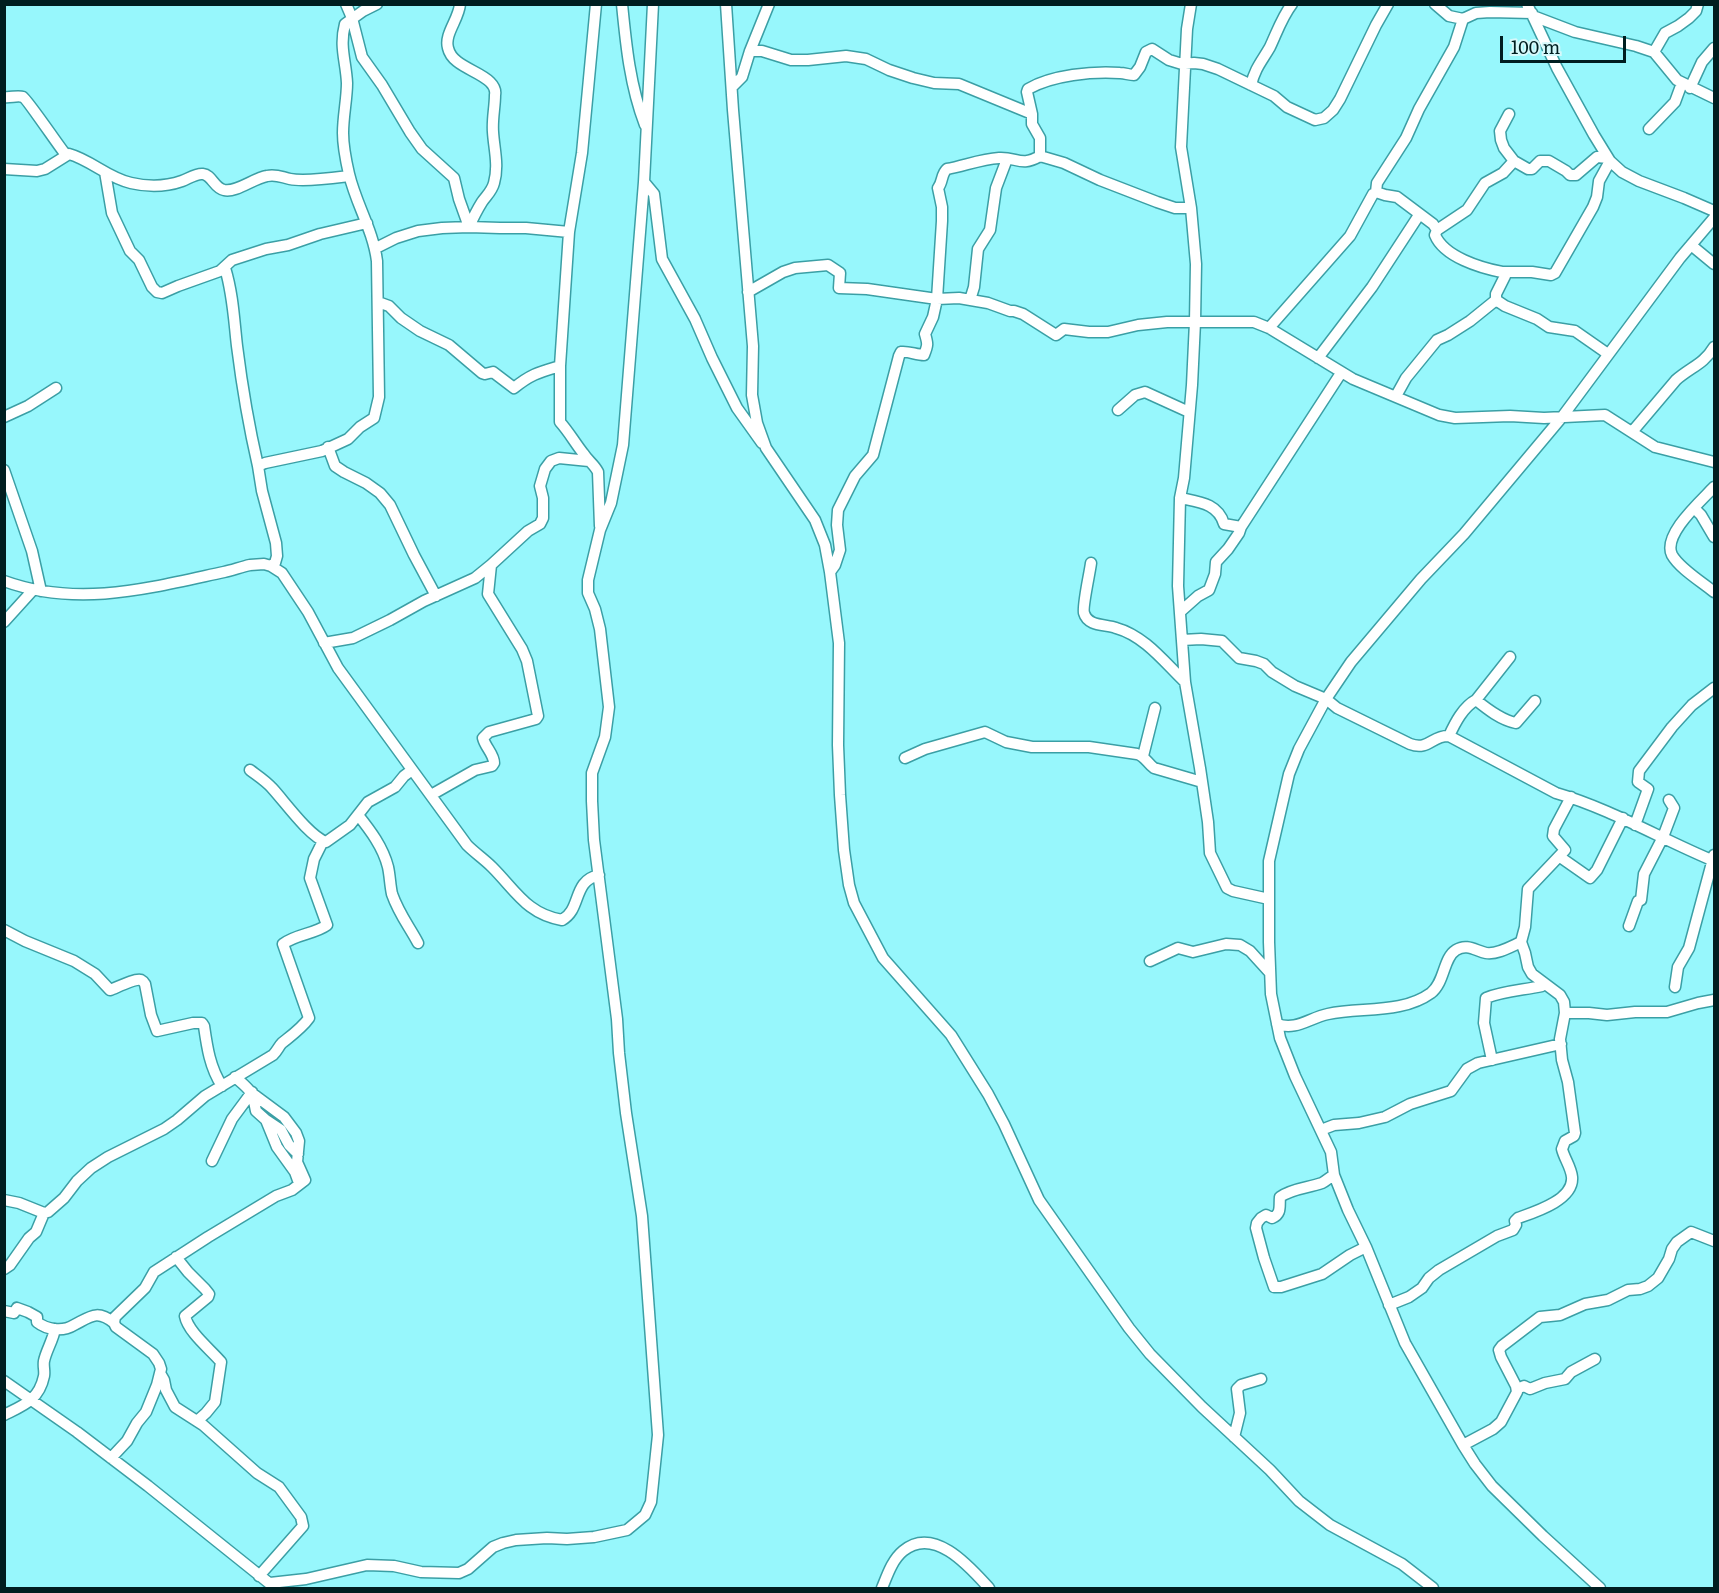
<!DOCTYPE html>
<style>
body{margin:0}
#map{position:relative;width:1719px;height:1593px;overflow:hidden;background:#97f7fc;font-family:Literata,serif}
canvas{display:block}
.frame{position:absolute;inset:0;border:6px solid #001e20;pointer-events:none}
.scale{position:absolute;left:1500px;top:36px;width:126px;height:27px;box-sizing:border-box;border:3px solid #001e20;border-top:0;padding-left:8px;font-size:18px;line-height:21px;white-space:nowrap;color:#001e20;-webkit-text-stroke:4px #d6f9fb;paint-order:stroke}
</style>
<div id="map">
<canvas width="1719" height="1593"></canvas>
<div class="frame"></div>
<div class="scale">100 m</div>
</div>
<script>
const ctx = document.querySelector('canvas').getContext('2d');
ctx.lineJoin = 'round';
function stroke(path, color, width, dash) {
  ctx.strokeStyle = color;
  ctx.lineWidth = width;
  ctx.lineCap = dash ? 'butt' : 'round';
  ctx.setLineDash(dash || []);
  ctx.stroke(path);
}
const minor = new Path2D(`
 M 346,4 L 352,18 L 362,57 L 382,85 L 410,132 L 422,149 L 454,178 L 459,199 L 469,227 C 473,218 477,210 482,202 C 487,195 492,191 494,183 C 499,165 494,149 493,132 C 492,119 495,107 495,95 C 496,90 493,85 490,82 C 478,70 452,66 448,48 C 444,34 459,19 460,4
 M 596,4 L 582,153 L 569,232 L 560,366 L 560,422 C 569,432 575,443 583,453 C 588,461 594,464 598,472 L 600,526
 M 622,4 C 626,45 630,86 645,125
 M 726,4 L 733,110 L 753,346 L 752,395 L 757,423 L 766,448 L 815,520 L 825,545 L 830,572 L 839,643 L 838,745 L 840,795 L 844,850 L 849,885 L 854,903 L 883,958 L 951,1035 L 988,1094 L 1004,1124 L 1039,1200 L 1129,1328 L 1150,1354 L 1202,1407 L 1270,1470 L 1299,1501 L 1330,1525 L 1402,1564 L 1433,1588
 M 1191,4 L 1187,29 L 1181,147 L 1191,208 L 1196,264 L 1195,322 L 1192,385 L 1184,478 L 1180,498 L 1178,586 L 1185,682 L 1200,768 L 1208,822 L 1210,853 L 1227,888 L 1233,891 L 1269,899
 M 1435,4 L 1449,16 L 1463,19 L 1476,13 L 1490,12 L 1532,13
 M 1527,4 L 1557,68 L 1594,135 L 1610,161 L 1622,172 L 1639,181 L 1684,198 L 1714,211
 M 1533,16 L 1575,32 L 1636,46 L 1654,52 L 1677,80 L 1714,98
 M 750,51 L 762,51 L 791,60 L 808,60 L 846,56 L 866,59 L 889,70 L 913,78 L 934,83 L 959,84 L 1032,114
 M 1654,52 L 1665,33 L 1678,26 L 1689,18 L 1696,11 L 1698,4
 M 1251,85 C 1255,68 1262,61 1270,47 C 1277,32 1282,17 1292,4
 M 732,87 L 742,77 L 750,51 L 769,4
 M 1690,88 L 1702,62 L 1714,48
 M 4,97 C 10,98 18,95 23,97 C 27,99 60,148 66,155
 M 1509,114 L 1500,131 L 1501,140 L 1504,148 L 1514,161 L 1528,169 L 1532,169 L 1540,161 L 1549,161 L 1566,171 L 1570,175 L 1576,175 L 1597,157 L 1608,158
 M 1649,129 L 1675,102 L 1682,83
 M 1040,156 L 1040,138 L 1032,124 L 1032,114 L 1027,92 L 1028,89 C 1052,75 1093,71 1120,73 C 1125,73 1129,75 1134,75 L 1140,67 L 1146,52 L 1152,49 L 1169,60 L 1182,64 L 1194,63 L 1203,64 L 1218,69 L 1274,96 L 1287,107 L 1315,120 L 1324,118 L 1333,110 L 1340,99 L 1376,25 L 1388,4
 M 4,169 L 37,171 L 45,169 L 69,154 C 91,160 108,178 131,183 C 148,187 165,187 182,181 C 188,179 196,173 203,174 C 212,175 214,188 224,190 C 236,193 254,178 267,176 C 276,174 281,177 290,179 C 305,182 333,178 349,176
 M 105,172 L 112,213 L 130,251 L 139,260 L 152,287 L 157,292 L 162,293 L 178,286 L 220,271 L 232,260 L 266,249 L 288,245 L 320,234 L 367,223
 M 644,182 L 654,194 L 662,259 L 695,319 L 712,358 L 737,408 L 762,443
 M 1376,192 L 1385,195 L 1397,197 L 1433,224 L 1437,230 L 1435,235 C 1444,257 1481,268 1502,272 L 1505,276 L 1496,294 L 1496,300 L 1505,306 L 1537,319 L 1549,327 L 1575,331 L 1608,354
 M 1437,230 L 1467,210 L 1485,183 L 1503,173 L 1514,161
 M 1691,245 L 1714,264
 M 376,248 L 396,238 L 418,231 L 442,228 L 469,227 L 500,228 L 526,228 L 569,232
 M 225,268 C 233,294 234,320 237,346 C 242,386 249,427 258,466
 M 1502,272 L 1532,272 L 1551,275 L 1555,273 L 1593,207 L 1597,197 L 1599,181 L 1610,161
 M 748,292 L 783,272 L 795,268 L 828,265 L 840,273 L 839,288 L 867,289 L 937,299 L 959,298 L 988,303 L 1010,311 L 1014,311 L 1023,314 L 1056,335 L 1064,329 L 1089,332 L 1108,332 L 1138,325 L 1167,322 L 1254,322 L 1269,328 L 1353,379 L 1439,415 L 1455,418 L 1510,416 L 1544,418 L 1605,415 L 1655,447 L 1714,462
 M 970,300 L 974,287 L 978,249 L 990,230 L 996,188 L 1007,159
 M 378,302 L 389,306 L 401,318 L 420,331 L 449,345 L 482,373 L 485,374 L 493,372 L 514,388 C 531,374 540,372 560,366
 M 1269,328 L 1350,236 L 1373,194 L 1376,192 L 1377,183 L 1406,138 L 1419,109 L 1454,47 L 1463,19
 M 1318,358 L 1372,287 L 1419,215
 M 1396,396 L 1406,378 L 1437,340 L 1448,335 L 1470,321 L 1496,300
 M 1118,410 L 1135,395 L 1145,392 L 1189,412
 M 4,417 L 28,406 L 56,388
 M 1632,432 L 1676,380 C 1691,367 1704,364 1714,347
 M 328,447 L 335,466 L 344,472 L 366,483 L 380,493 L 390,505 L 414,555 L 436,596
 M 4,470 L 32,551 L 41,591
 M 1714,487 C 1701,501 1662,535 1672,555 C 1680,569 1702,582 1714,592
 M 1180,498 C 1198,502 1218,503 1224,524 L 1241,527
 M 1694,508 L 1701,515 L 1714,537
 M 1091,563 C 1090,572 1082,607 1084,613 C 1088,627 1106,624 1116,628 C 1145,636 1165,663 1185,682
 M 271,566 L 275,563 L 277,556 L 276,543 L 262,491 L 258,466 L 265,463 L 322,451 L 348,439 L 360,427 L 374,418 L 379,397 L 377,261 C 373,230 356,204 349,174 C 346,161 343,146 343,133 C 343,116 347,99 347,83 C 346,61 339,47 345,24 L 363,11 L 377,4
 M 830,572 L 835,565 L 840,550 L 837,525 L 838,510 L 855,476 L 873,455 L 899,356 L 901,352 C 909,351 916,355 924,355 C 928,345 928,344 925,334 L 933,317 L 937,299 L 942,221 L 942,207 L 938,188 C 943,182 941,174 947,169 C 964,166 981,159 999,158 C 1017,157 1021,167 1040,156 L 1064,163 L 1100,180 L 1157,202 L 1175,208 L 1191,208
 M 4,581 C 78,608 150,588 224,572 C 233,570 241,567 250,565 L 264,564 L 271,566 L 282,573 L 308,612 L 338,668 L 467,845 C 475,853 484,859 492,867 C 516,891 527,914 562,920 C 582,909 572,881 599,875
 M 1180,612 L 1198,596 L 1209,590 L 1215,574 L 1216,562 L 1228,549 L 1239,533 L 1241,527 L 1341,373
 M 4,622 L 33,590
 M 1182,640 L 1201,639 L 1222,641 L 1239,658 L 1256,661 L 1264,664 L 1272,672 L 1295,686 L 1326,699 L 1337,708 L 1410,744 C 1429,751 1432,735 1449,736 L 1556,793 C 1611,809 1661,839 1714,861
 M 324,643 L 353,638 L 390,620 L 424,601 L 475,578 L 491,565 L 528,531 L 540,524 L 543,518 L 543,498 L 540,486 L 545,469 L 551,461 L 559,458 L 589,461
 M 1476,700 C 1487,709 1501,720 1516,723 L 1535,701
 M 1449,736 C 1455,723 1463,707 1476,700 L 1510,657
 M 1143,756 L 1155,708
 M 905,758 L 925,749 L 985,732 L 1006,742 L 1032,747 L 1089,747 L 1137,754 C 1145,756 1147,763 1154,768 L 1202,782
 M 250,770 C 258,776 266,781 272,788 C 285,802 309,836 326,842 L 350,825 L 368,802 L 395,787 L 404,776 L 412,770
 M 431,795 L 475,770 L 492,766 L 494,763 C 494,754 485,747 483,738 L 489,732 L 536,719 L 538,716 L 527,661 L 522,649 L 488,594 L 491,565
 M 358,815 C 370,830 383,847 388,867 C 390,876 390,885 392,894 C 399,914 409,926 418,943
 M 1635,825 L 1648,789 L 1638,782 L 1639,771 L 1672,727 L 1692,705 L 1714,688
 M 1560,857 L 1590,878 L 1597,870 L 1623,818
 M 1629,926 L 1638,901 L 1641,900 L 1644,874 L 1663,837 L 1674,808 L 1669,800
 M 4,930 L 25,941 L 74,961 L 95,974 L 110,990 C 116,988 135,978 141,980 C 143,981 144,982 145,984 L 151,1015 L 157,1031 L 193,1023 L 202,1023 L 204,1026 C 207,1047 210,1068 222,1086
 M 1150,961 L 1178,948 L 1193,952 L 1226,944 L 1240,945 L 1250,951 L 1270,973
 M 1675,987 L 1678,967 L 1689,948 L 1714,855
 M 1565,1013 L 1589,1013 L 1607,1015 L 1635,1012 L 1667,1012 L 1698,1003 L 1714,1000
 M 1277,1024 C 1296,1031 1309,1018 1328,1014 C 1362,1007 1402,1014 1431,993 C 1445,982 1443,958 1456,950 C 1467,943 1476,951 1486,953 C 1497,955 1512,946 1521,942
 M 1492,1060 L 1484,1023 L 1486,998 C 1503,991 1524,990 1542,986 L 1544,983
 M 235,1077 C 251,1091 252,1090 256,1111 L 266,1120 L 277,1147 L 295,1172 L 299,1183
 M 266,1120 L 281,1130 L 289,1145 L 298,1154
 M 1321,1130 L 1334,1125 L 1359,1123 L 1385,1117 L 1410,1104 L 1451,1091 L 1467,1069 L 1478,1063 L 1561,1044
 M 212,1161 L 232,1119 L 252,1092
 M 1334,1175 C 1330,1177 1326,1181 1322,1183 C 1308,1188 1293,1188 1280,1197 C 1279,1206 1282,1214 1272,1218 L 1266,1215 L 1261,1218 L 1257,1223 L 1256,1228 L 1264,1258 L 1274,1287 L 1281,1287 L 1322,1274 L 1350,1255 L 1366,1247
 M 4,1200 L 19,1203 L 44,1213 L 48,1212 L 64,1198 L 77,1181 L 91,1168 L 108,1157 L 164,1129 L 177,1120 L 205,1096 L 273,1055 C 277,1051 279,1046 282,1043 C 292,1035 302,1028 309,1018 L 283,944 C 296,934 315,934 327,925 L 310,878 L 314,859 L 323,841
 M 176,1257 L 188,1272 L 205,1289 L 209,1294 L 208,1297 L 185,1316 C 188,1332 211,1350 221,1362 L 215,1402 L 206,1413 L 197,1421
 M 4,1269 L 10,1265 L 29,1238 L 36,1232 L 44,1213
 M 1389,1305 L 1409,1297 L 1422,1288 L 1429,1278 L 1439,1270 L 1497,1236 L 1513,1230 L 1516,1225 L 1515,1221 L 1518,1218 C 1535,1212 1574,1200 1572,1177 C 1571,1167 1564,1158 1562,1149 L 1565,1141 L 1574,1136 L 1575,1133 L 1568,1082 L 1562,1060 L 1560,1039 L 1565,1013 L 1564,1002 L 1560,995 L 1532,974 L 1528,967 L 1525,953 L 1521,942 L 1525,927 L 1528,889 L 1565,850 L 1553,836 L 1554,829 L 1571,797
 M 4,1311 L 14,1313 L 17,1308 L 28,1312 L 37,1317 L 37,1322 C 47,1330 63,1332 74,1325 C 90,1317 97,1309 114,1323
 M 160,1373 L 164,1380 L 166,1390 L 175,1407 L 203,1425 L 257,1473 L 279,1487 L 301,1517 L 303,1526 L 259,1576
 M 4,1381 L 77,1432 L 148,1486 L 274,1587
 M 1517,1389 L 1524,1386 L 1530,1389 L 1545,1383 L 1565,1379 L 1571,1372 L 1595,1359
 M 4,1415 C 24,1405 39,1400 44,1376 C 45,1371 43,1366 44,1361 C 46,1351 53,1340 55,1329
 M 1234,1437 L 1240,1413 L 1237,1389 L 1241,1385 L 1261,1379
 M 1463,1445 L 1493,1429 L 1501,1422 L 1517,1392 L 1516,1386 L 1501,1357 L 1499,1350 L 1502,1346 L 1540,1317 L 1560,1315 L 1585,1304 L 1608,1300 L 1628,1290 L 1640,1289 L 1648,1286 L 1658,1278 L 1669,1259 L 1672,1249 L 1677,1242 L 1691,1232 L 1714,1241
 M 111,1458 L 127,1441 L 137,1423 L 146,1412 L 157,1385 L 161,1369 L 159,1363 L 153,1354 L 116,1327 L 114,1323 L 115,1317 L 145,1288 L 154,1272 L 208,1237 L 276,1196 L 292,1190 L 305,1180 L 297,1162 L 299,1141 L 296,1133 L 284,1117 L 253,1094
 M 270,1583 L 306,1579 L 367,1565 L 394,1566 L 421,1572 L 459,1573 L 468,1569 L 493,1547 L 503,1543 L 516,1540 L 547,1538 L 567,1539 L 594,1537 L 627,1530 L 645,1515 L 651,1502 L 658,1435 L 642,1216 L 626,1113 L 619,1053 L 617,1019 L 594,840 L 592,801 L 592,773 L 605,737 L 609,707 L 600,629 L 595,609 L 588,593 L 588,580 L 600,530 L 611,503 L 623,445 L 644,182 L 653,4
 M 882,1588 C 887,1576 892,1560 903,1551 C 934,1525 970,1567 989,1588
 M 1600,1588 L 1543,1536 L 1492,1486 L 1475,1464 L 1463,1445 L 1405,1343 L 1366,1247 L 1348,1210 L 1334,1175 L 1331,1152 L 1295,1076 L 1280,1038 L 1271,994 L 1269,942 L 1269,861 L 1289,774 L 1299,749 L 1326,699 L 1351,662 L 1421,579 L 1464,534 L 1562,417 L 1680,258 L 1714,218`);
stroke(minor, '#3b9fa5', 13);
stroke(minor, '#fff', 10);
</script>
